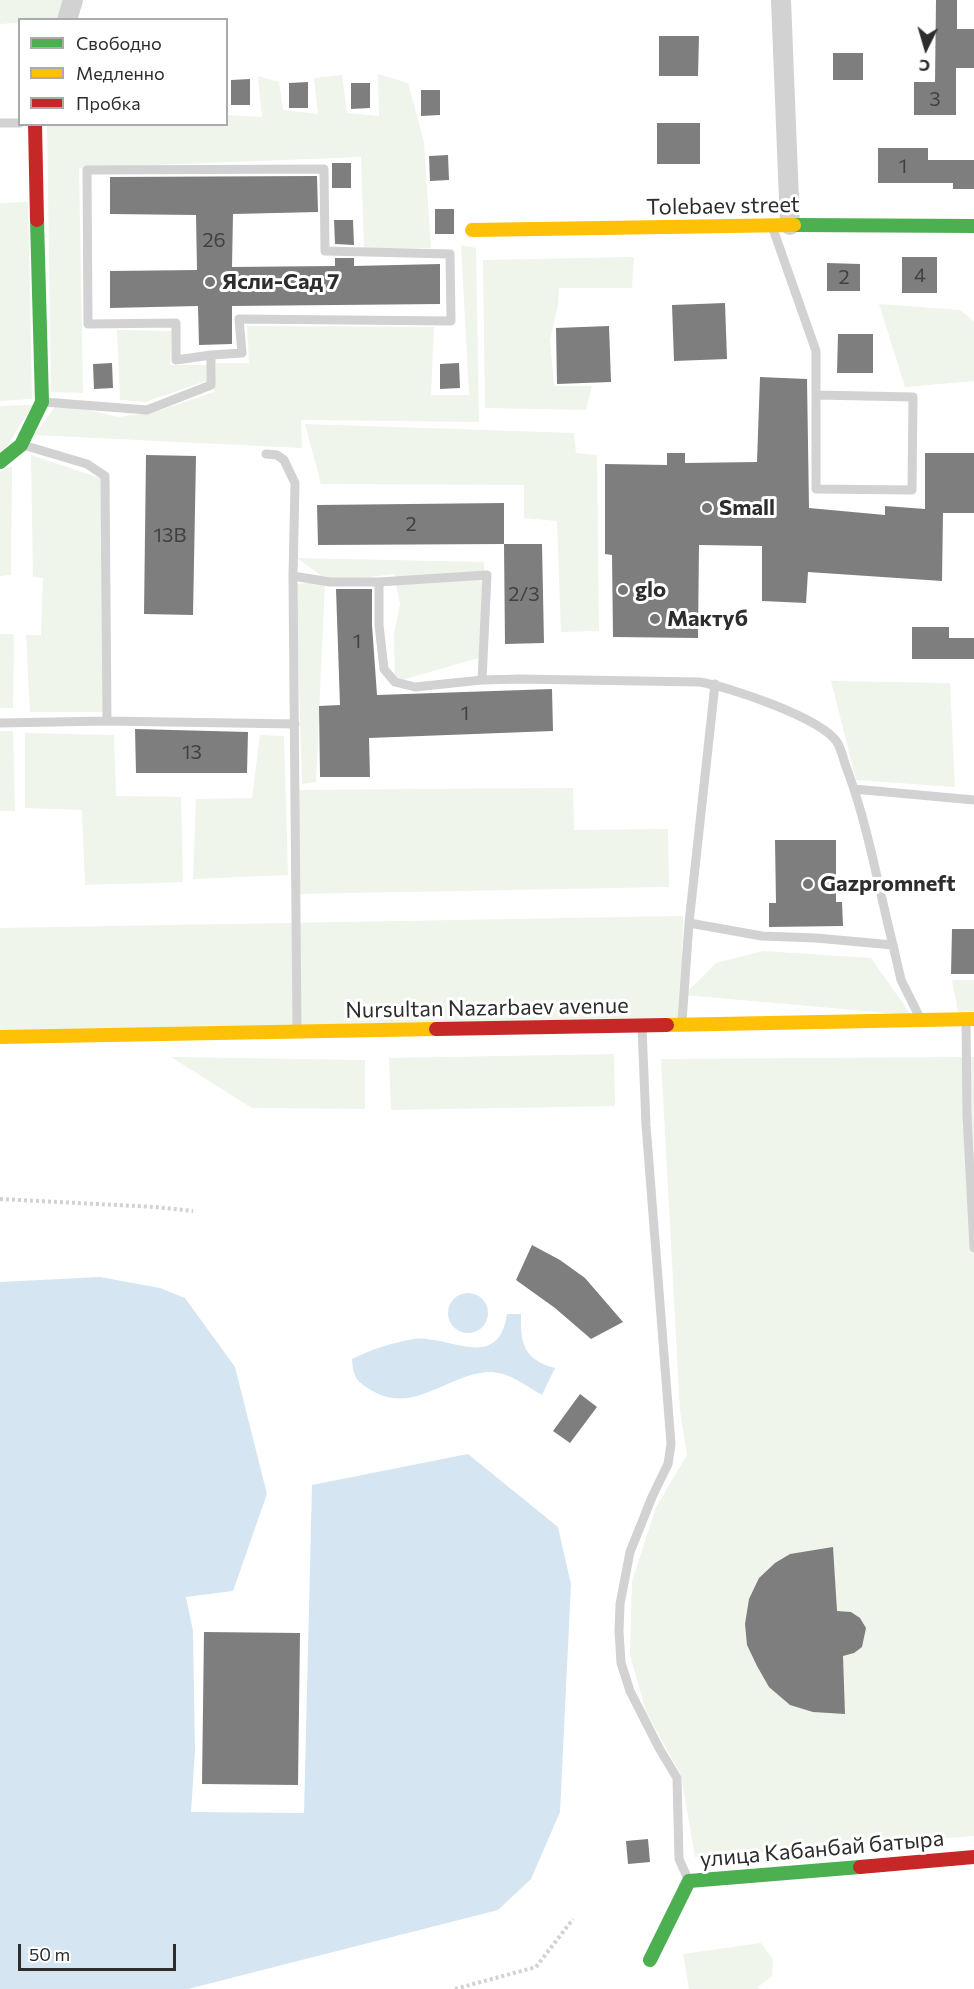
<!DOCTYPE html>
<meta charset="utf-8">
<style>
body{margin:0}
#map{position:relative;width:974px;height:1989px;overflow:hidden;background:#fff;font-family:Commissioner,sans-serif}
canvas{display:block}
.legend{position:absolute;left:18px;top:18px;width:210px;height:108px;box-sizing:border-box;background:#fff;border:2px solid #ababab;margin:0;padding:8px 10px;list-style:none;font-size:18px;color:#2d2d2d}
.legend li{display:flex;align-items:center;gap:12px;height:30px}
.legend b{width:30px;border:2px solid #ababab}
.north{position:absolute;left:896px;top:18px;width:60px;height:60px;-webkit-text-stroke:4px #fff;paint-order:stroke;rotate:185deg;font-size:16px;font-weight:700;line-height:24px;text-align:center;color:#2d2d2d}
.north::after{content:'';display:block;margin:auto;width:21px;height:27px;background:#2d2d2d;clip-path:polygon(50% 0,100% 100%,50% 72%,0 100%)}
.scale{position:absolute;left:18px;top:1944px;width:158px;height:27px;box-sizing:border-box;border:3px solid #2d2d2d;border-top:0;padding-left:8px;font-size:18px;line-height:21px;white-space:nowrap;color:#2d2d2d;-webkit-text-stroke:4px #fff;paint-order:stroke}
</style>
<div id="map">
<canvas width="974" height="1989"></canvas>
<ul class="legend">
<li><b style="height:8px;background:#4caf50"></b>Свободно</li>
<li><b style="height:8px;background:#ffc107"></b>Медленно</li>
<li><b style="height:8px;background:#c62828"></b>Пробка</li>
</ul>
<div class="north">С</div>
<div class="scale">50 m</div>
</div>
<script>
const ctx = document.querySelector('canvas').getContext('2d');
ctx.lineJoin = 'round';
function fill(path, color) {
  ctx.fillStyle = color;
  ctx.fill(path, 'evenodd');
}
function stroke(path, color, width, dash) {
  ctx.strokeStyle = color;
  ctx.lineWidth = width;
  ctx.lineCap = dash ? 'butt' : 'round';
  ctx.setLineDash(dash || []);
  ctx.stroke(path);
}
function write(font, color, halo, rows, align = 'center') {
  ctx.font = font + ' Commissioner,sans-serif';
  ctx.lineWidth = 6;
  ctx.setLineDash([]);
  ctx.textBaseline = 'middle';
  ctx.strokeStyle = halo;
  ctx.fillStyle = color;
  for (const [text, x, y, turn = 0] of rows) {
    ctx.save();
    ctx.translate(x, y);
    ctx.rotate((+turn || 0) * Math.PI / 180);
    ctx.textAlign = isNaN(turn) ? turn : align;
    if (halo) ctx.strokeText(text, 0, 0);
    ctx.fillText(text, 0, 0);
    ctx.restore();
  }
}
fill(new Path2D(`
 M 0,0 L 67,0 L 61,19 L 20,20 L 19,23 L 0,24 Z
 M 378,74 L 408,83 L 424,142 L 431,248 L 364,248 L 361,157 L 79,168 L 83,393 L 51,392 L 47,125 L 226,124 L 227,115 L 262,117 L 258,76 L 279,82 L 283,110 L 318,114 L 314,78 L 342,75 L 347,113 L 379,116 Z
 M 28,202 L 32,399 L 0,401 L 0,203 Z
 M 461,245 L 476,248 L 479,422 L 301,420 L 302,448 L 34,435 L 58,403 L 118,417 L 155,412 L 214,392 L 216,363 L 249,363 L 247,326 L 434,327 L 431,395 L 469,395 Z
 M 634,257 L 632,288 L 559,288 L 558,305 L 550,340 L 554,386 L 592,386 L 586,410 L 485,408 L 483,260 Z
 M 879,304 L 960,310 L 974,321 L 974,381 L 905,387 Z
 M 117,330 L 172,331 L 170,365 L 207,365 L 206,381 L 145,402 L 120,400 Z
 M 33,405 L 0,457 L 0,406 Z
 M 305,424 L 574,433 L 576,453 L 597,455 L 599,631 L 561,632 L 557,521 L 524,518 L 524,485 L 321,484 Z
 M 31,455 L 103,479 L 103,712 L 30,712 L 26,635 L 41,635 L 43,578 L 33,577 Z
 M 12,466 L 11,575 L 0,576 L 0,472 Z
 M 297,558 L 484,562 L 487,626 L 482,657 L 395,682 L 394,633 L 400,604 L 394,574 L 330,582 Z
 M 325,581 L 316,782 L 302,784 L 296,584 Z
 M 0,634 L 14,634 L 13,708 L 0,708 Z
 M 831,681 L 950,683 L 955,787 L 856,780 Z
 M 0,731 L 13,731 L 15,811 L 0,811 Z
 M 25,733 L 114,735 L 116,796 L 181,797 L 183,882 L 85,885 L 82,810 L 25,808 Z
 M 260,735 L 284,736 L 288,875 L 193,879 L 196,799 L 252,798 Z
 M 573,788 L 574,830 L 668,829 L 669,887 L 297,894 L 296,790 Z
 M 683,916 L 681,1024 L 0,1037 L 0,928 Z
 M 763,951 L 871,958 L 911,1015 L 684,995 L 716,963 Z
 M 952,980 L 974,980 L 974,1011 L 958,1012 Z
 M 614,1054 L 615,1106 L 391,1110 L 389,1058 Z
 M 171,1057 L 365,1060 L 365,1109 L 252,1108 Z
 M 974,1057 L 974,1836 L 695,1857 L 681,1775 L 646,1712 L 630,1655 L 632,1581 L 656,1507 L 687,1455 L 680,1411 L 661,1059 Z
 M 761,1943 L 773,1960 L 772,1976 L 758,1987 L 760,1989 L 689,1989 L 683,1954 Z`), '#eff5ea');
fill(new Path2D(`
 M 100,1277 L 160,1288 L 185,1298 L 235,1367 L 267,1494 L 233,1591 L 186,1597 L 193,1631 L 195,1751 L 191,1812 L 304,1813 L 312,1485 L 468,1454 L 558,1527 L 571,1584 L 560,1812 L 531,1879 L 498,1910 L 188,1989 L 0,1989 L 0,1282 Z
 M448 1313a20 20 0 1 1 40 0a20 20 0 1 1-40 0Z
 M 507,1314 L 521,1314 C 520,1345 525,1360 555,1368 L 542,1395 C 526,1386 510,1373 492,1372 C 449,1371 415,1418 369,1389 C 355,1380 353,1375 352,1359 C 370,1350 394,1342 414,1339 C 447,1334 498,1374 507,1314 Z`), '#d5e6f2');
fill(new Path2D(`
 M 936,0 L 957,0 L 957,29 L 974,29 L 974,68 L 956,68 L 956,115 L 914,115 L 914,82 L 935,82 Z
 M 659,36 L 699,36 L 698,76 L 659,76 Z
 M 833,53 L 863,53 L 863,80 L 833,80 Z
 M 250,79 L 250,105 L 231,105 L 231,80 Z
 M 308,82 L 308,108 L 289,108 L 289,83 Z
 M 351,83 L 370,83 L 370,108 L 351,109 Z
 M 421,90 L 440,90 L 440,115 L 421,116 Z
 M 657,123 L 700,123 L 700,164 L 657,164 Z
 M 878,148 L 928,148 L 928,160 L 974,160 L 974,189 L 953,189 L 953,183 L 878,183 Z
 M 448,155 L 449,180 L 430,181 L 429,156 Z
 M 332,163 L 351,163 L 351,188 L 332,188 Z
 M 317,176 L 318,212 L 233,214 L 232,267 L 335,266 L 335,258 L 354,258 L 354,266 L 440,264 L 440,304 L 232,306 L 232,344 L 199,345 L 198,306 L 110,308 L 110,271 L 197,270 L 196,215 L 110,214 L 110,177 Z
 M 435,209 L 454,209 L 454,234 L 435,234 Z
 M 334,220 L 353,220 L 354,245 L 335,244 Z
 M 902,257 L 937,257 L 937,293 L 902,293 Z
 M 827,263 L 860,264 L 860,291 L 827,291 Z
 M 725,303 L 727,359 L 674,361 L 672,305 Z
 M 609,326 L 611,382 L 557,384 L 556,328 Z
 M 838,334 L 873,334 L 873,373 L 837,373 Z
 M 112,363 L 113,388 L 94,389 L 93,364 Z
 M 459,363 L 460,388 L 440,389 L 440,364 Z
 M 760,377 L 807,379 L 809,508 L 885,515 L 885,506 L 925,509 L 925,453 L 974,453 L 974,513 L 943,513 L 942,581 L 808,572 L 806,603 L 762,601 L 762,546 L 699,545 L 698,638 L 613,637 L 612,555 L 605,554 L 605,464 L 667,465 L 667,453 L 685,453 L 685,463 L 757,462 Z
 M 146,455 L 196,456 L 193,615 L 144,614 Z
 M 504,503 L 504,544 L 318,545 L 317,505 Z
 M 504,544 L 542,544 L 544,643 L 505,644 Z
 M 336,589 L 372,589 L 372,625 L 377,695 L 552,689 L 553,731 L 369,738 L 370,777 L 320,777 L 319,706 L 340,705 Z
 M 912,627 L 949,627 L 949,638 L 974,638 L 974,659 L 912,659 Z
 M 135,729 L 248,732 L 247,773 L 136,773 Z
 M 775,840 L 836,840 L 836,902 L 842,902 L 843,926 L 769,927 L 769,903 L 776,903 Z
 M 952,929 L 974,929 L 974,974 L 951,974 Z
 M 532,1245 L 560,1260 L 585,1278 L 623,1322 L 591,1339 L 555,1308 L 516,1280 Z
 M 580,1394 L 597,1407 L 570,1443 L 553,1431 Z
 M 833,1547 L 837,1611 L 851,1612 L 860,1618 L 866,1628 L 862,1647 L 854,1653 L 843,1656 L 845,1714 L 813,1712 L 790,1705 L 769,1687 L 757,1666 L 747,1645 L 745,1624 L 749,1599 L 759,1578 L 775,1563 L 790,1554 Z
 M 204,1632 L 300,1633 L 298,1785 L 202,1784 Z
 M 648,1839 L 650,1862 L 628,1864 L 626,1841 Z`), '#7e7e7e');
stroke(new Path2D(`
 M 0,1199 L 155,1207 L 193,1211
 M 455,1989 L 536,1967 L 573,1919`), '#d2d2d2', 4, [3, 3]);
stroke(new Path2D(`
 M 0,123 L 20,123
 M 773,229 L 816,351 L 816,489 L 912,490 L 913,397 L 816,395
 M 44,402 L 147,410 L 211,385 L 211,355 L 242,353 L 239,319 L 451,321 L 450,254 L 325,251 L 324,169 L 87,170 L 88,324 L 176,323 L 176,360 L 211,355
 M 23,445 L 87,464 L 105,476 L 107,721
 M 266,454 L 277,455 L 284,460 L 295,483 L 293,576 L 297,1029
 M 293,576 L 330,582 L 379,582 L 379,625 L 384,669 L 395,682 L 415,687 L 482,680 L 520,679 L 699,682 C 728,686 821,718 837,742 C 842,750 844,763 848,772 C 868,826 879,890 893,945
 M 379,582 L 487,575 L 482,680
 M 0,723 L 107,721 L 295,724
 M 854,789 L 974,800
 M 689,923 L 715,684
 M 682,1022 L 689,923 L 762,936 L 816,938 L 893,945 L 901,980 L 919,1016
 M 966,1022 L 967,1115 L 974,1248
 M 642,1027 L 646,1125 L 671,1444 L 668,1464 L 652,1497 L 630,1552 L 620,1604 L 619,1631 L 621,1663 L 630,1691 L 659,1748 L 677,1778 L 679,1859 L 688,1879`), '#d2d2d2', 9);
stroke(new Path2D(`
 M 781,0 L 790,225
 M 67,20 L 73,0`), '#d2d2d2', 20);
stroke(new Path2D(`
 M 794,225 L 974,226
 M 0,462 L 21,445 L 42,402 L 37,220
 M 650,1960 L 689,1881 L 860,1867`), '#4caf50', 14);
stroke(new Path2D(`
 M 472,230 L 794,225
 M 667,1025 L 974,1019
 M 0,1037 L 436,1029`), '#ffc107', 14);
stroke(new Path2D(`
 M 35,124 L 37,220
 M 436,1029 L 667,1025
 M 860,1867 L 974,1857`), '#c62828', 14);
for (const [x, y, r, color] of [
 [210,282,6,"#767676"],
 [707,508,6,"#767676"],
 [623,590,6,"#767676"],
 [655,619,6,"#767676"],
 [808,884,6,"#767676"]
]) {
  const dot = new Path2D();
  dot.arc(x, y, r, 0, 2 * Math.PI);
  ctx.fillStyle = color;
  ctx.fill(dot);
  stroke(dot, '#fff', 2);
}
write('20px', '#414141', null, [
 ["3",935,99],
 ["1",903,166],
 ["26",214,240],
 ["4",920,275],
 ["2",844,277],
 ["2",411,524],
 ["13В",170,535],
 ["2/3",524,594],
 ["1",357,641],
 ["1",465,713],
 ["13",192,752]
]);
write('22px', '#2d2d2d', '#fff', [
 ["Tolebaev street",723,206,-1],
 ["Nursultan Nazarbaev avenue",487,1008,-1],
 ["улица Кабанбай батыра",822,1849,-5]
]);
write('bold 22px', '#2d2d2d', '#fff', [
 ["Ясли-Сад 7",222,282],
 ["Small",719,508],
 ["glo",635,590],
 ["Мактуб",667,619],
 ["Gazpromneft",820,884]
], 'left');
</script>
